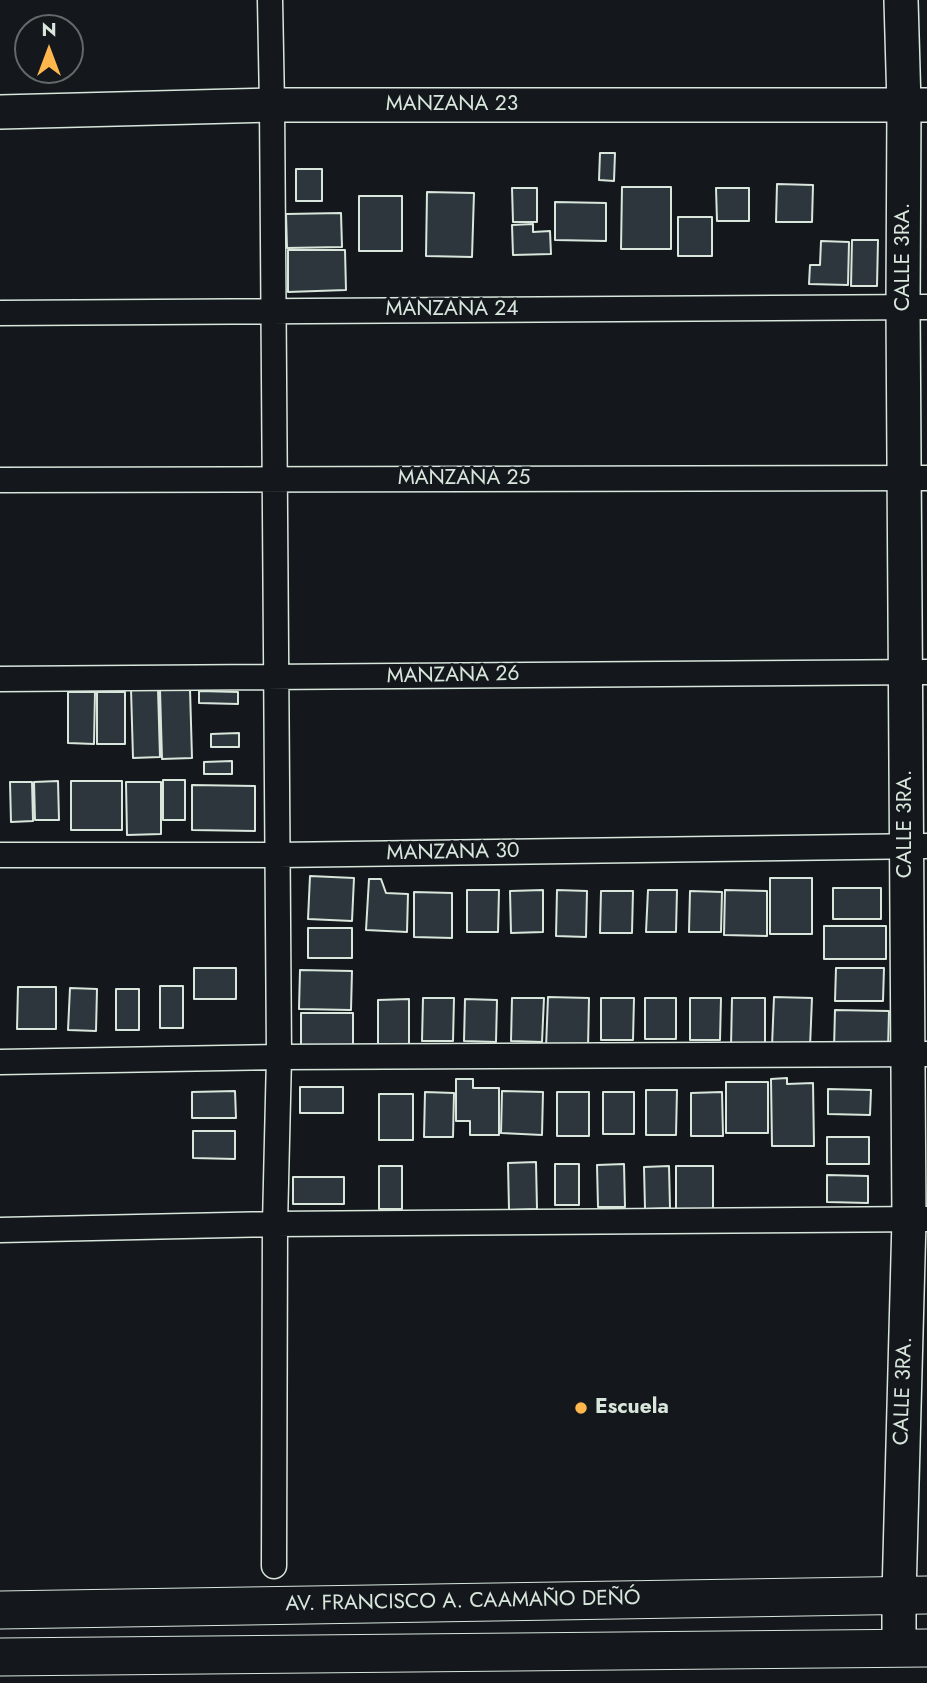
<!DOCTYPE html>
<meta charset="utf-8">
<style>
body{margin:0}
#map{position:relative;width:927px;height:1683px;overflow:hidden;background:#14181c;font-family:Jost,sans-serif}
canvas{display:block}
.north{position:absolute;left:14px;top:14px;width:70px;height:70px;box-sizing:border-box;background:#14181c;border:2px solid #626a69;border-radius:50%;rotate:0deg;font-size:19px;font-weight:700;line-height:28px;text-align:center;color:#d8e6dc}
.north::after{content:'';display:block;margin:auto;width:24px;height:32px;background:#ffb74d;clip-path:polygon(50% 0,100% 100%,50% 72%,0 100%)}
</style>
<div id="map">
<canvas width="927" height="1683"></canvas>
<div class="north">N</div>
</div>
<script>
const ctx = document.querySelector('canvas').getContext('2d');
ctx.lineJoin = 'round';
function fill(path, color) {
  ctx.fillStyle = color;
  ctx.fill(path, 'evenodd');
}
function stroke(path, color, width, dash) {
  ctx.strokeStyle = color;
  ctx.lineWidth = width;
  ctx.lineCap = dash ? 'butt' : 'round';
  ctx.setLineDash(dash || []);
  ctx.stroke(path);
}
function write(font, color, halo, rows, align = 'center') {
  ctx.font = font + ' Jost,sans-serif';
  ctx.lineWidth = 5;
  ctx.setLineDash([]);
  ctx.textBaseline = 'middle';
  ctx.strokeStyle = halo;
  ctx.fillStyle = color;
  for (const [text, x, y, turn = 0] of rows) {
    ctx.save();
    ctx.translate(x, y);
    ctx.rotate((+turn || 0) * Math.PI / 180);
    ctx.textAlign = isNaN(turn) ? turn : align;
    if (halo) ctx.strokeText(text, 0, 0);
    ctx.fillText(text, 0, 0);
    ctx.restore();
  }
}
const building = new Path2D(`
 M 600,153 L 615,153 L 614,181 L 599,180 Z
 M 296,169 L 322,169 L 322,201 L 296,201 Z
 M 777,184 L 813,185 L 812,222 L 776,222 Z
 M 622,187 L 671,187 L 671,249 L 621,249 Z
 M 512,188 L 537,188 L 537,222 L 513,222 Z
 M 716,188 L 749,188 L 749,221 L 717,221 Z
 M 427,192 L 474,193 L 472,257 L 426,256 Z
 M 359,196 L 402,196 L 402,251 L 359,251 Z
 M 555,202 L 606,203 L 606,241 L 555,240 Z
 M 341,213 L 342,247 L 287,248 L 286,214 Z
 M 678,217 L 712,217 L 712,256 L 678,256 Z
 M 533,224 L 533,232 L 550,231 L 551,254 L 513,255 L 512,225 Z
 M 852,240 L 878,240 L 877,286 L 851,286 Z
 M 821,241 L 849,242 L 848,285 L 809,284 L 810,265 L 820,265 Z
 M 288,250 L 345,250 L 346,290 L 288,292 Z
 M 131,689 L 158,689 L 160,757 L 133,758 Z
 M 190,689 L 192,758 L 162,759 L 160,690 Z
 M 199,691 L 238,692 L 238,704 L 199,703 Z
 M 68,692 L 95,692 L 94,744 L 68,743 Z
 M 97,692 L 125,692 L 125,744 L 97,744 Z
 M 239,733 L 239,747 L 211,747 L 211,734 Z
 M 232,761 L 232,774 L 204,774 L 204,762 Z
 M 163,780 L 185,780 L 185,820 L 163,820 Z
 M 58,781 L 59,820 L 35,820 L 34,782 Z
 M 71,781 L 122,781 L 122,830 L 71,830 Z
 M 10,782 L 32,782 L 33,821 L 11,822 Z
 M 126,782 L 161,782 L 161,834 L 127,835 Z
 M 192,785 L 255,786 L 255,831 L 192,830 Z
 M 310,876 L 354,878 L 352,921 L 308,919 Z
 M 770,878 L 812,878 L 812,934 L 770,934 Z
 M 369,879 L 381,879 L 386,893 L 408,894 L 407,932 L 366,930 Z
 M 833,888 L 881,888 L 881,919 L 833,919 Z
 M 467,890 L 499,890 L 498,932 L 467,932 Z
 M 543,890 L 543,932 L 511,933 L 510,891 Z
 M 557,890 L 587,891 L 586,937 L 556,936 Z
 M 648,890 L 677,890 L 676,932 L 646,932 Z
 M 725,890 L 767,891 L 767,936 L 724,935 Z
 M 601,891 L 633,891 L 632,933 L 600,933 Z
 M 690,891 L 722,892 L 721,932 L 689,932 Z
 M 414,892 L 452,893 L 452,938 L 414,937 Z
 M 824,926 L 886,926 L 886,959 L 824,959 Z
 M 308,928 L 352,928 L 352,958 L 308,958 Z
 M 194,968 L 236,968 L 236,999 L 194,999 Z
 M 836,968 L 884,968 L 883,1001 L 835,1001 Z
 M 300,970 L 352,971 L 351,1010 L 299,1009 Z
 M 160,986 L 183,986 L 183,1028 L 160,1028 Z
 M 18,987 L 56,987 L 56,1029 L 17,1029 Z
 M 70,988 L 97,989 L 96,1031 L 68,1030 Z
 M 116,989 L 139,989 L 139,1030 L 116,1030 Z
 M 548,997 L 589,998 L 588,1049 L 546,1048 Z
 M 774,997 L 812,998 L 810,1047 L 772,1046 Z
 M 423,998 L 454,998 L 453,1041 L 422,1041 Z
 M 512,998 L 544,998 L 542,1042 L 511,1041 Z
 M 601,998 L 634,998 L 633,1040 L 601,1040 Z
 M 645,998 L 676,998 L 676,1039 L 645,1039 Z
 M 690,998 L 721,998 L 720,1040 L 690,1040 Z
 M 732,998 L 765,998 L 765,1046 L 731,1046 Z
 M 409,999 L 409,1046 L 378,1046 L 378,1000 Z
 M 465,999 L 497,1000 L 496,1042 L 464,1041 Z
 M 835,1010 L 889,1011 L 888,1050 L 834,1049 Z
 M 301,1013 L 353,1013 L 353,1053 L 301,1053 Z
 M 787,1078 L 787,1084 L 813,1083 L 814,1146 L 772,1146 L 771,1079 Z
 M 456,1079 L 473,1079 L 473,1088 L 499,1088 L 499,1135 L 470,1135 L 470,1121 L 456,1121 Z
 M 726,1082 L 768,1082 L 768,1133 L 726,1133 Z
 M 300,1087 L 343,1087 L 343,1113 L 300,1113 Z
 M 828,1089 L 871,1090 L 870,1115 L 828,1114 Z
 M 646,1090 L 677,1090 L 676,1135 L 646,1135 Z
 M 235,1091 L 236,1118 L 192,1118 L 192,1092 Z
 M 502,1091 L 543,1092 L 542,1135 L 501,1133 Z
 M 425,1092 L 454,1093 L 453,1137 L 424,1137 Z
 M 557,1092 L 589,1092 L 589,1136 L 557,1136 Z
 M 603,1092 L 634,1092 L 634,1134 L 603,1134 Z
 M 722,1092 L 723,1136 L 691,1136 L 691,1093 Z
 M 379,1094 L 413,1094 L 413,1140 L 379,1140 Z
 M 193,1131 L 235,1131 L 235,1159 L 193,1158 Z
 M 827,1137 L 869,1137 L 869,1164 L 827,1164 Z
 M 536,1162 L 537,1209 L 509,1210 L 508,1163 Z
 M 555,1164 L 579,1164 L 579,1205 L 555,1205 Z
 M 624,1164 L 625,1207 L 598,1207 L 597,1165 Z
 M 379,1166 L 402,1166 L 402,1209 L 379,1209 Z
 M 669,1166 L 670,1208 L 645,1209 L 644,1167 Z
 M 676,1166 L 713,1166 L 713,1211 L 676,1211 Z
 M 827,1175 L 868,1176 L 868,1203 L 827,1202 Z
 M 293,1177 L 344,1177 L 344,1204 L 293,1204 Z`);
fill(building, '#2c363c');
stroke(building, '#d8e6dc', 2);
const street = new Path2D(`
 M 270,0 L 272,105 L 279,1057 L 275,1224 L 274,1566
 M 0,313 L 927,307
 M 0,480 L 927,478
 M 0,679 L 927,672
 M 0,855 L 278,855 L 927,846
 M 0,1062 L 279,1057 L 927,1054
 M 0,1230 L 275,1224 L 927,1219`);
const secondary = new Path2D(`
 M 0,112 L 272,105 L 925,105
 M 899,1648 L 899,1595 L 909,1220 L 903,307 L 904,105 L 901,0`);
const primary = new Path2D(`
 M 0,1610 L 927,1595
 M 0,1657 L 927,1648`);
stroke(street, '#d8e6dc', 27);
stroke(secondary, '#d8e6dc', 36);
stroke(primary, '#d8e6dc', 39);
stroke(street, '#14181c', 24);
stroke(secondary, '#14181c', 33);
stroke(primary, '#14181c', 37);
for (const [x, y, r, color] of [
 [581,1408,7,"#ffb74d"]
]) {
  const dot = new Path2D();
  dot.arc(x, y, r, 0, 2 * Math.PI);
  ctx.fillStyle = color;
  ctx.fill(dot);
  stroke(dot, '#14181c', 2.5);
}
write('21px', '#d8e6dc', '#14181c', [
 ["MANZANA 23",452,105],
 ["CALLE 3RA.",904,257,-90],
 ["MANZANA 24",452,310],
 ["MANZANA 25",464,479],
 ["MANZANA 26",453,676,-1],
 ["CALLE 3RA.",906,824,-90],
 ["MANZANA 30",453,853,-1],
 ["CALLE 3RA.",904,1391,-88],
 ["AV. FRANCISCO A. CAAMAÑO DEÑÓ",463,1602,-1]
]);
write('bold 21px', '#d8e6dc', '#14181c', [
 ["Escuela",595,1408]
], 'left');
</script>
